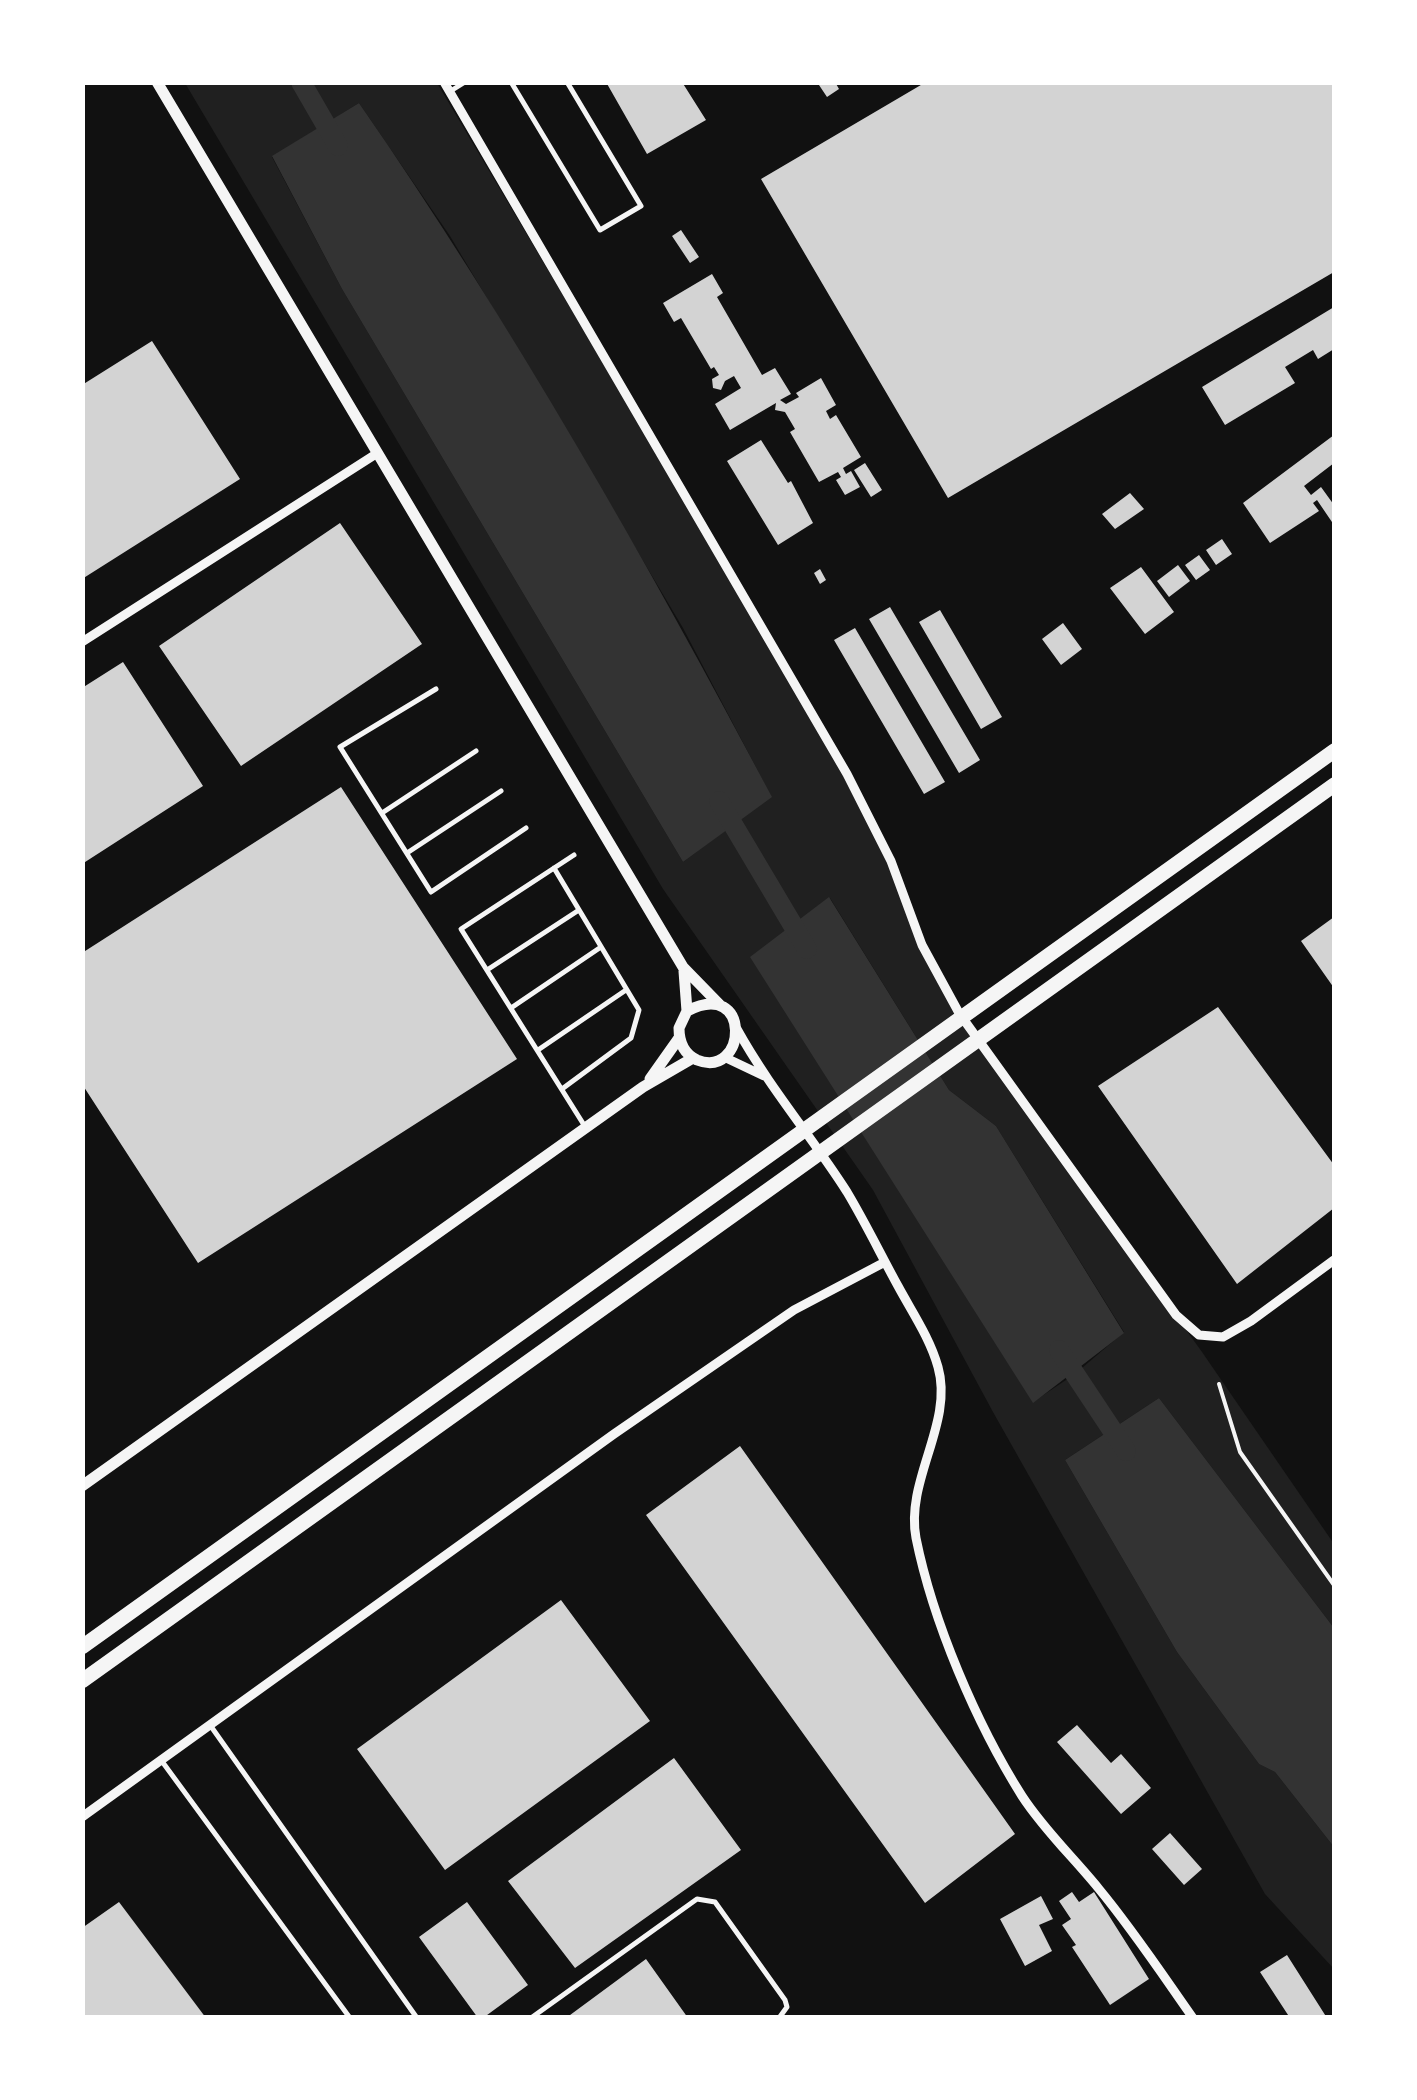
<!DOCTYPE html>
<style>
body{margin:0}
#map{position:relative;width:1417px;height:2100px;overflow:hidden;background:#111;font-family:Lora,serif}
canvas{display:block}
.frame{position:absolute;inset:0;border:85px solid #fff;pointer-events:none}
</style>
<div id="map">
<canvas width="1417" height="2100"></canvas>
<div class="frame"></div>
</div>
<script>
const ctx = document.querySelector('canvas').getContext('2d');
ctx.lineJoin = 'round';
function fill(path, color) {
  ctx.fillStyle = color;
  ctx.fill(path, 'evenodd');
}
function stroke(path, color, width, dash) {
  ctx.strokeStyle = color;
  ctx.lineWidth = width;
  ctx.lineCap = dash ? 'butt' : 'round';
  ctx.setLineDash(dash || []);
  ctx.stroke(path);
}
fill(new Path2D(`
 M 185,83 L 437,83 L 847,774 L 893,861 L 922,945 L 1008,1083 L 1202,1352 L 1334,1544 L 1334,1628 L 1159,1398 L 1065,1460 L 1177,1652 L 1259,1764 L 1275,1772 L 1334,1847 L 1334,1969 L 1265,1894 L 993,1412 L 873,1190 L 663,889 ZM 359,103 L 450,236 L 683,628 L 771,796 L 683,862 L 342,289 L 272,157 ZM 830,898 L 949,1090 L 996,1126 L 1124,1332 L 1075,1374 L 1033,1402 L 897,1185 Z`), '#202020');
fill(new Path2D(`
 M 359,103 C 512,324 646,559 772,797 L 683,862 L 342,289 L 272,156 Z
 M 829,897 L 949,1090 L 996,1126 L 1124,1333 L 1033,1403 L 750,957 Z
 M 1159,1398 L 1334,1628 L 1334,1847 L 1275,1772 L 1259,1764 L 1177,1652 L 1065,1460 Z`), '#333');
stroke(new Path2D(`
 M 301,82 L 338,146
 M 719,801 L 807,949
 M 1059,1350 L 1126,1451`), '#333', 20);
fill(new Path2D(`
 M 606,82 L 682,82 L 706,120 L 647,154 Z
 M 824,82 L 835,82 L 839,89 L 827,97 L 819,85 Z
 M 926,82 L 1334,82 L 1334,272 L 948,498 L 761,179 Z
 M 681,230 L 699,257 L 690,263 L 672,236 Z
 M 712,274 L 723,293 L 717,297 L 762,375 L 775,368 L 791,394 L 780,400 L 786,404 L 799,397 L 796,393 L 821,378 L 836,405 L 826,411 L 830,419 L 836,415 L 861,457 L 843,468 L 846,474 L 851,471 L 860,487 L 845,495 L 836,480 L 841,477 L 838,472 L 819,482 L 790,432 L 795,429 L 785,412 L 775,410 L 776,403 L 730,430 L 715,404 L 741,388 L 734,376 L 725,381 L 721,390 L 713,388 L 712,379 L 719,375 L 714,367 L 711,369 L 681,318 L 674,322 L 663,303 Z
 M 1334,307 L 1334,349 L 1318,359 L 1313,350 L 1285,367 L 1295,383 L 1225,425 L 1202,387 Z
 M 152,341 L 240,479 L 82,579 L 82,385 Z
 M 1334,435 L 1334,463 L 1304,486 L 1311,495 L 1321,487 L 1334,505 L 1334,525 L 1317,500 L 1313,503 L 1319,511 L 1270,543 L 1243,503 Z
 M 761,440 L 788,483 L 791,481 L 813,523 L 778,545 L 727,461 Z
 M 865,463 L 882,490 L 871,497 L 854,470 Z
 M 1130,493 L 1144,509 L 1115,529 L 1102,514 Z
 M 340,523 L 422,644 L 241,766 L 159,646 Z
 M 1222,539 L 1232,554 L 1216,565 L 1206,550 Z
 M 1199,555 L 1210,570 L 1196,580 L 1185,565 Z
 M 1178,565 L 1190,581 L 1169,597 L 1157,581 Z
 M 1141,567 L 1174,612 L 1145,634 L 1110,588 Z
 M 820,569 L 826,580 L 820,584 L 814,573 Z
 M 890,607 L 980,760 L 959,773 L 869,619 Z
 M 940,610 L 1002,717 L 981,729 L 919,622 Z
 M 1063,623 L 1082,649 L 1061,665 L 1042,639 Z
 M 855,628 L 945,782 L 924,794 L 834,640 Z
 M 123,662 L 203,786 L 82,864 L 82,688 Z
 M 341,787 L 517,1059 L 198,1263 L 82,1084 L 82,953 Z
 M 1334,917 L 1334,988 L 1301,941 Z
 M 1218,1007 L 1334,1165 L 1334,1208 L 1237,1284 L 1098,1086 Z
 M 740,1446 L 1015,1834 L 925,1903 L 646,1515 Z
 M 561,1600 L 650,1721 L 445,1870 L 357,1749 Z
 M 1077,1725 L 1111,1763 L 1121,1754 L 1151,1788 L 1121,1814 L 1057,1742 Z
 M 674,1758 L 741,1850 L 575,1968 L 508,1881 Z
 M 1170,1833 L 1202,1869 L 1184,1885 L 1152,1849 Z
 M 1072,1892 L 1079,1902 L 1094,1892 L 1149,1979 L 1110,2005 L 1072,1947 L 1076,1945 L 1062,1925 L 1071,1919 L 1059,1901 Z
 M 1041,1896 L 1053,1919 L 1039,1925 L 1052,1951 L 1025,1966 L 1000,1919 Z
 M 119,1902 L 206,2018 L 82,2018 L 82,1928 Z
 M 467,1902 L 528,1985 L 483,2018 L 478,2018 L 419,1937 Z
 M 1287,1955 L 1327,2018 L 1290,2018 L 1260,1972 Z
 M 646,1959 L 688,2018 L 566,2018 Z`), '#d3d3d3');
stroke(new Path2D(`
 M 1219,1384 L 1240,1452 L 1334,1585`), '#f5f5f5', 4);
stroke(new Path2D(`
 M 511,82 L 600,230 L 641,206 L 567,82
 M 449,92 L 465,82
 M 436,689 L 340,747 L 431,892 L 526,828
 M 382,813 L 476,751
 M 407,853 L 501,791
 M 574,855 L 461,929 L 584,1125
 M 554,868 L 639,1010 L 631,1038 L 562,1089
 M 487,970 L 579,910
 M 511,1008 L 601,947
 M 538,1050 L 626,990
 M 210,1725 L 417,2018
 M 161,1760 L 350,2018
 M 531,2018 L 697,1899 L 715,1902 L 785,2000 L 787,2007 L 779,2018`), '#f5f5f5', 5);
stroke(new Path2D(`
 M 444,82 L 847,774 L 891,861 L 922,945 L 959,1013 L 1176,1315 L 1199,1335 L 1223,1337 L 1251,1321 L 1334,1260
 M 82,642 L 376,454
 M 737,1029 C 769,1087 812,1137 847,1192 C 865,1222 881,1255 898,1286 C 912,1312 930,1338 938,1367 C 954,1423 905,1480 916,1538 C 933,1622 976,1723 1022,1796 C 1044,1830 1074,1858 1099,1889 C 1133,1930 1162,1974 1193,2018
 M 724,1057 L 764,1076
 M 82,1817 L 614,1434 L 794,1310 L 885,1262`), '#f5f5f5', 9);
stroke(new Path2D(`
 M 157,82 L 683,967 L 720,1005
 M 684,971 L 687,1011 L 679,1028 C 679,1042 684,1054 697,1060 C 747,1080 753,977 687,1011
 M 650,1079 L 679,1038
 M 82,1486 L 643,1087 L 693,1058`), '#f5f5f5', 11);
stroke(new Path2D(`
 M 82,1647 L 1334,751
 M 82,1681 L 1334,785`), '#f5f5f5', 15);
</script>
